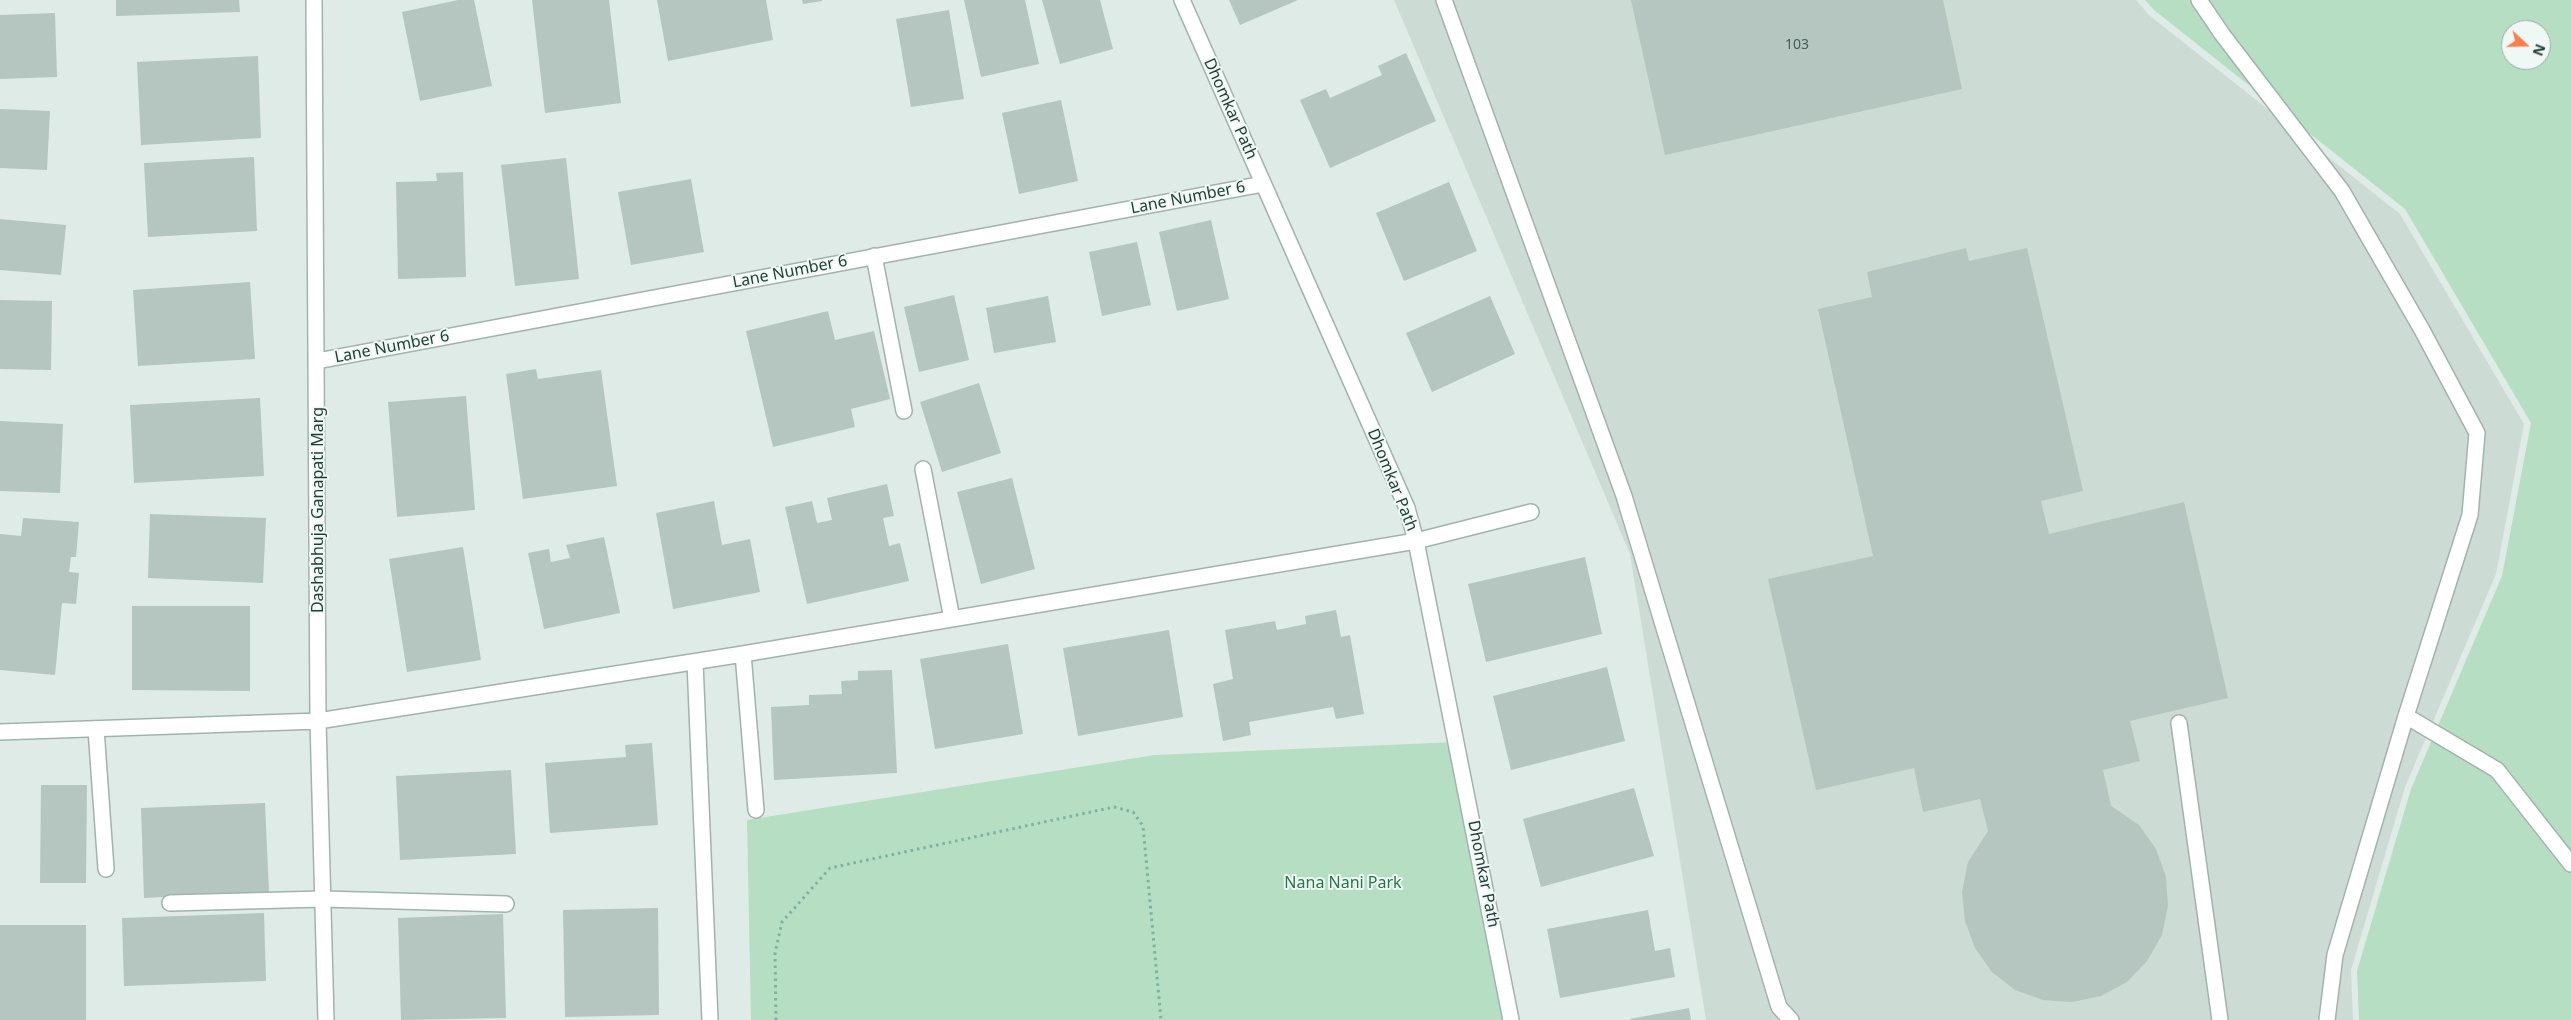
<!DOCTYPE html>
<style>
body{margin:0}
#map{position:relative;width:2571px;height:1020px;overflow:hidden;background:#dfebe6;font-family:"Noto Sans",sans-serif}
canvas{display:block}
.north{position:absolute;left:2501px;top:20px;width:50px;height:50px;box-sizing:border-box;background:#eff8f4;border:1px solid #9cada8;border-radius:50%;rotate:111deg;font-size:14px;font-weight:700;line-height:20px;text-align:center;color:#1f3c35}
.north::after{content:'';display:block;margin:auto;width:18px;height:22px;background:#fa7e4e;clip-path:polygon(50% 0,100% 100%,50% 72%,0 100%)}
</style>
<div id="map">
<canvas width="2571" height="1020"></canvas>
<div class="north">N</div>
</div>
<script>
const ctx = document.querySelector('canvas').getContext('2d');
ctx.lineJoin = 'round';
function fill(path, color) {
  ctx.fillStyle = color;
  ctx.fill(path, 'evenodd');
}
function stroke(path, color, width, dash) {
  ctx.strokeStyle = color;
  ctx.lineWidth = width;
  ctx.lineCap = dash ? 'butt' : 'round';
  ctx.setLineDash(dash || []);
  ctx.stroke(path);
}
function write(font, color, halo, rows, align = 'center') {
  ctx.font = font + ' "Noto Sans",sans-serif';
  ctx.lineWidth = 4;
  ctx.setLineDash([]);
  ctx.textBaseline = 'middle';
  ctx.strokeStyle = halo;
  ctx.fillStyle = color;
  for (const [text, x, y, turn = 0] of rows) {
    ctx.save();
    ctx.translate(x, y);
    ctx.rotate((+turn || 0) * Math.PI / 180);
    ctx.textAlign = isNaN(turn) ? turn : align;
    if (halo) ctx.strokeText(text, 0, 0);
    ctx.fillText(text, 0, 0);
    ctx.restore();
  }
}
fill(new Path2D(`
 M 1394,0 L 2136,0 L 2149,15 L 2400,214 L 2524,424 L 2496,574 L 2405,787 L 2351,970 L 2353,1020 L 1706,1020 L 1630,554 Z`), '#cddbd5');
fill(new Path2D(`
 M 2145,0 L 2571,0 L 2571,1020 L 2359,1020 L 2357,971 L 2411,789 L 2502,576 L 2531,423 L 2405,209 L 2154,10 ZM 2511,30 L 2541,30 L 2541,60 L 2511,60 Z
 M 1456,742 L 1507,1020 L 751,1020 L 747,820 L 1155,755 Z`), '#b6dec2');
fill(new Path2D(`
 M 116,0 L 239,0 L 240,12 L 116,16 Z
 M 458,0 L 474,0 L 492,86 L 420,101 L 402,12 Z
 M 532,0 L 609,0 L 621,103 L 545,113 Z
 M 657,0 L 766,0 L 773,40 L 668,61 Z
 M 802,0 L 822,0 L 822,1 L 803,4 Z
 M 964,0 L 1025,0 L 1039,64 L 981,77 Z
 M 1042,0 L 1100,0 L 1113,49 L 1060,64 Z
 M 1229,0 L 1298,0 L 1240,25 Z
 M 1631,0 L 1943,0 L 1962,89 L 1665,155 Z
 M 949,10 L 964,99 L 911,107 L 896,19 Z
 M 55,13 L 57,77 L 0,79 L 0,15 Z
 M 1406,53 L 1436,121 L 1330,168 L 1300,100 L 1326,89 L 1330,98 L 1382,75 L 1378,66 Z
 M 258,56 L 261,138 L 141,145 L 137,62 Z
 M 1061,100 L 1078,181 L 1019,194 L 1002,113 Z
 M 0,109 L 50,111 L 47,170 L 0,168 Z
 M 254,157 L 257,231 L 148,237 L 144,163 Z
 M 566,158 L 579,279 L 515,286 L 501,165 Z
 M 463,172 L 466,277 L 398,279 L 396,182 L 437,181 L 436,173 Z
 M 691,179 L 704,252 L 631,265 L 618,192 Z
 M 1449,182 L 1477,251 L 1404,281 L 1376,213 Z
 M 0,219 L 66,225 L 61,275 L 0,270 Z
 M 1211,220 L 1229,299 L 1177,311 L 1159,232 Z
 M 1137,242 L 1151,305 L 1102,316 L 1089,252 Z
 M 1966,248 L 1969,261 L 2027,248 L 2083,491 L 2041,501 L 2049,534 L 2184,502 L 2228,698 L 2130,721 L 2140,761 L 2103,770 L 2111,806 L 2139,825 L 2156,849 L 2166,877 L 2168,906 L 2162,935 L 2147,961 L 2127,982 L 2101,996 L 2072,1002 L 2043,1000 L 2015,990 L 1992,972 L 1975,948 L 1965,921 L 1962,892 L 1968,862 L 1988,831 L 1980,799 L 1923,812 L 1914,768 L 1816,790 L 1768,579 L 1873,556 L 1818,309 L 1872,297 L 1867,272 Z
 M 250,282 L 255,359 L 138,366 L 133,290 Z
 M 954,295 L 969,360 L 919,372 L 904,307 Z
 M 1048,296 L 1056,342 L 994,353 L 986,308 Z
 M 1490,296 L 1515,354 L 1432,392 L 1406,333 Z
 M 0,300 L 52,301 L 51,370 L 0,369 Z
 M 828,311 L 835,340 L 874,331 L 890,399 L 851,409 L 855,427 L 773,447 L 746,331 Z
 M 536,369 L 538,379 L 601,370 L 617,486 L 523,499 L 506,374 Z
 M 979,383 L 1001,453 L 942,472 L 920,402 Z
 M 466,396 L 475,510 L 397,517 L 388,402 Z
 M 260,398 L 264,476 L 134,483 L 130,405 Z
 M 0,421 L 63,424 L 60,493 L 0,491 Z
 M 1012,478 L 1035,569 L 981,584 L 957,492 Z
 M 887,484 L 894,516 L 883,518 L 889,546 L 900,543 L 909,581 L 807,604 L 785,507 L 812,501 L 817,523 L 832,520 L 827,498 Z
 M 714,501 L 722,545 L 750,539 L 760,592 L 673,609 L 656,513 Z
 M 150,514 L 266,518 L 263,583 L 148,578 Z
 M 23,518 L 79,522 L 76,557 L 71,557 L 69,572 L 79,573 L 76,604 L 62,603 L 55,675 L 0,670 L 0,534 L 21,536 Z
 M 604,537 L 620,613 L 544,629 L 528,553 L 549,549 L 551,562 L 570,558 L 566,545 Z
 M 463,547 L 481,660 L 407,672 L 389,559 Z
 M 1585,557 L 1602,634 L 1486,662 L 1468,584 Z
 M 132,606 L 250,606 L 250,691 L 132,690 Z
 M 1336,610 L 1341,637 L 1350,635 L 1364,714 L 1336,719 L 1333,707 L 1249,722 L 1251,735 L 1223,741 L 1213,684 L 1233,679 L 1225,630 L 1275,621 L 1277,630 L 1306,624 L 1305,616 Z
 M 1169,630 L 1183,717 L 1078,736 L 1063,648 Z
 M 1008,644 L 1023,734 L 935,749 L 920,659 Z
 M 1607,667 L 1625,741 L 1511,770 L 1493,696 Z
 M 892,670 L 897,773 L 774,780 L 771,707 L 809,705 L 809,695 L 842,694 L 841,681 L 858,680 L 858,671 Z
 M 652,743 L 658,825 L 550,833 L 545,763 L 626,757 L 625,745 Z
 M 511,770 L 516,854 L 400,860 L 396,776 Z
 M 41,785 L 87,785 L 86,883 L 40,883 Z
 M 1634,788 L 1654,856 L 1541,887 L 1523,819 Z
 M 265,803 L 269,892 L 144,898 L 141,808 Z
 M 658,908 L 659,1015 L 565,1017 L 563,910 Z
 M 1648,910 L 1655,951 L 1670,948 L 1675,977 L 1560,998 L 1547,929 Z
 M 264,913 L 266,981 L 124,986 L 122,918 Z
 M 503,914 L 506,1018 L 401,1020 L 398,918 Z
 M 0,925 L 86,925 L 86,1020 L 0,1020 Z
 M 1689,1008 L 1691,1020 L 1630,1020 L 1630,1019 Z`), '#b4c6bf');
const lane = new Path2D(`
 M 1444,0 L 1624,496 L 1779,1007 L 1791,1020
 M 2199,0 L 2222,34 L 2342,191 L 2422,330 L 2477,433 L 2470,515 L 2406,716 L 2335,955 L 2327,1020
 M 874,256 L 904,411
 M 2406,716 L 2497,770 L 2571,864
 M 2179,723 L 2220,1020
 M 96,729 L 106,869
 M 170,903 L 323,899`);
const street = new Path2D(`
 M 314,0 L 318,721 L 326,1020
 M 1182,0 L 1407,508 L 1416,541 L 1511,1020
 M 317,361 L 1263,184
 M 923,469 L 952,619
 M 743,654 L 756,810
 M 695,662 L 710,1020
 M 0,732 L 318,721 L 743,654 L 1416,541 L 1531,512
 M 323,899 L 506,904`);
stroke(lane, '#a2b3ad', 18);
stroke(street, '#a2b3ad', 18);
stroke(new Path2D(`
 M 776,1020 L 775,953 L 782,922 L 830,868 L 1114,807 L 1133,812 L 1143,826 L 1161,1020`), '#7db1a2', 3, [2.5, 4]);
stroke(lane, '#fff', 15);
stroke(street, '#fff', 15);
write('14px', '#445e58', null, [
 ["103",1797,45]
]);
write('16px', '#1f3c35', '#eff8f4', [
 ["Dhomkar Path",1230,109,66],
 ["Lane Number 6",1188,198,-11],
 ["Lane Number 6",790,272,-11],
 ["Lane Number 6",392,347,-11],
 ["Dhomkar Path",1392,480,68],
 ["Dashabhuja Ganapati Marg",318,510,-90],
 ["Dhomkar Path",1483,874,79]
]);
write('16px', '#277548', '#eff8f4', [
 ["Nana Nani Park",1343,883]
]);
</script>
